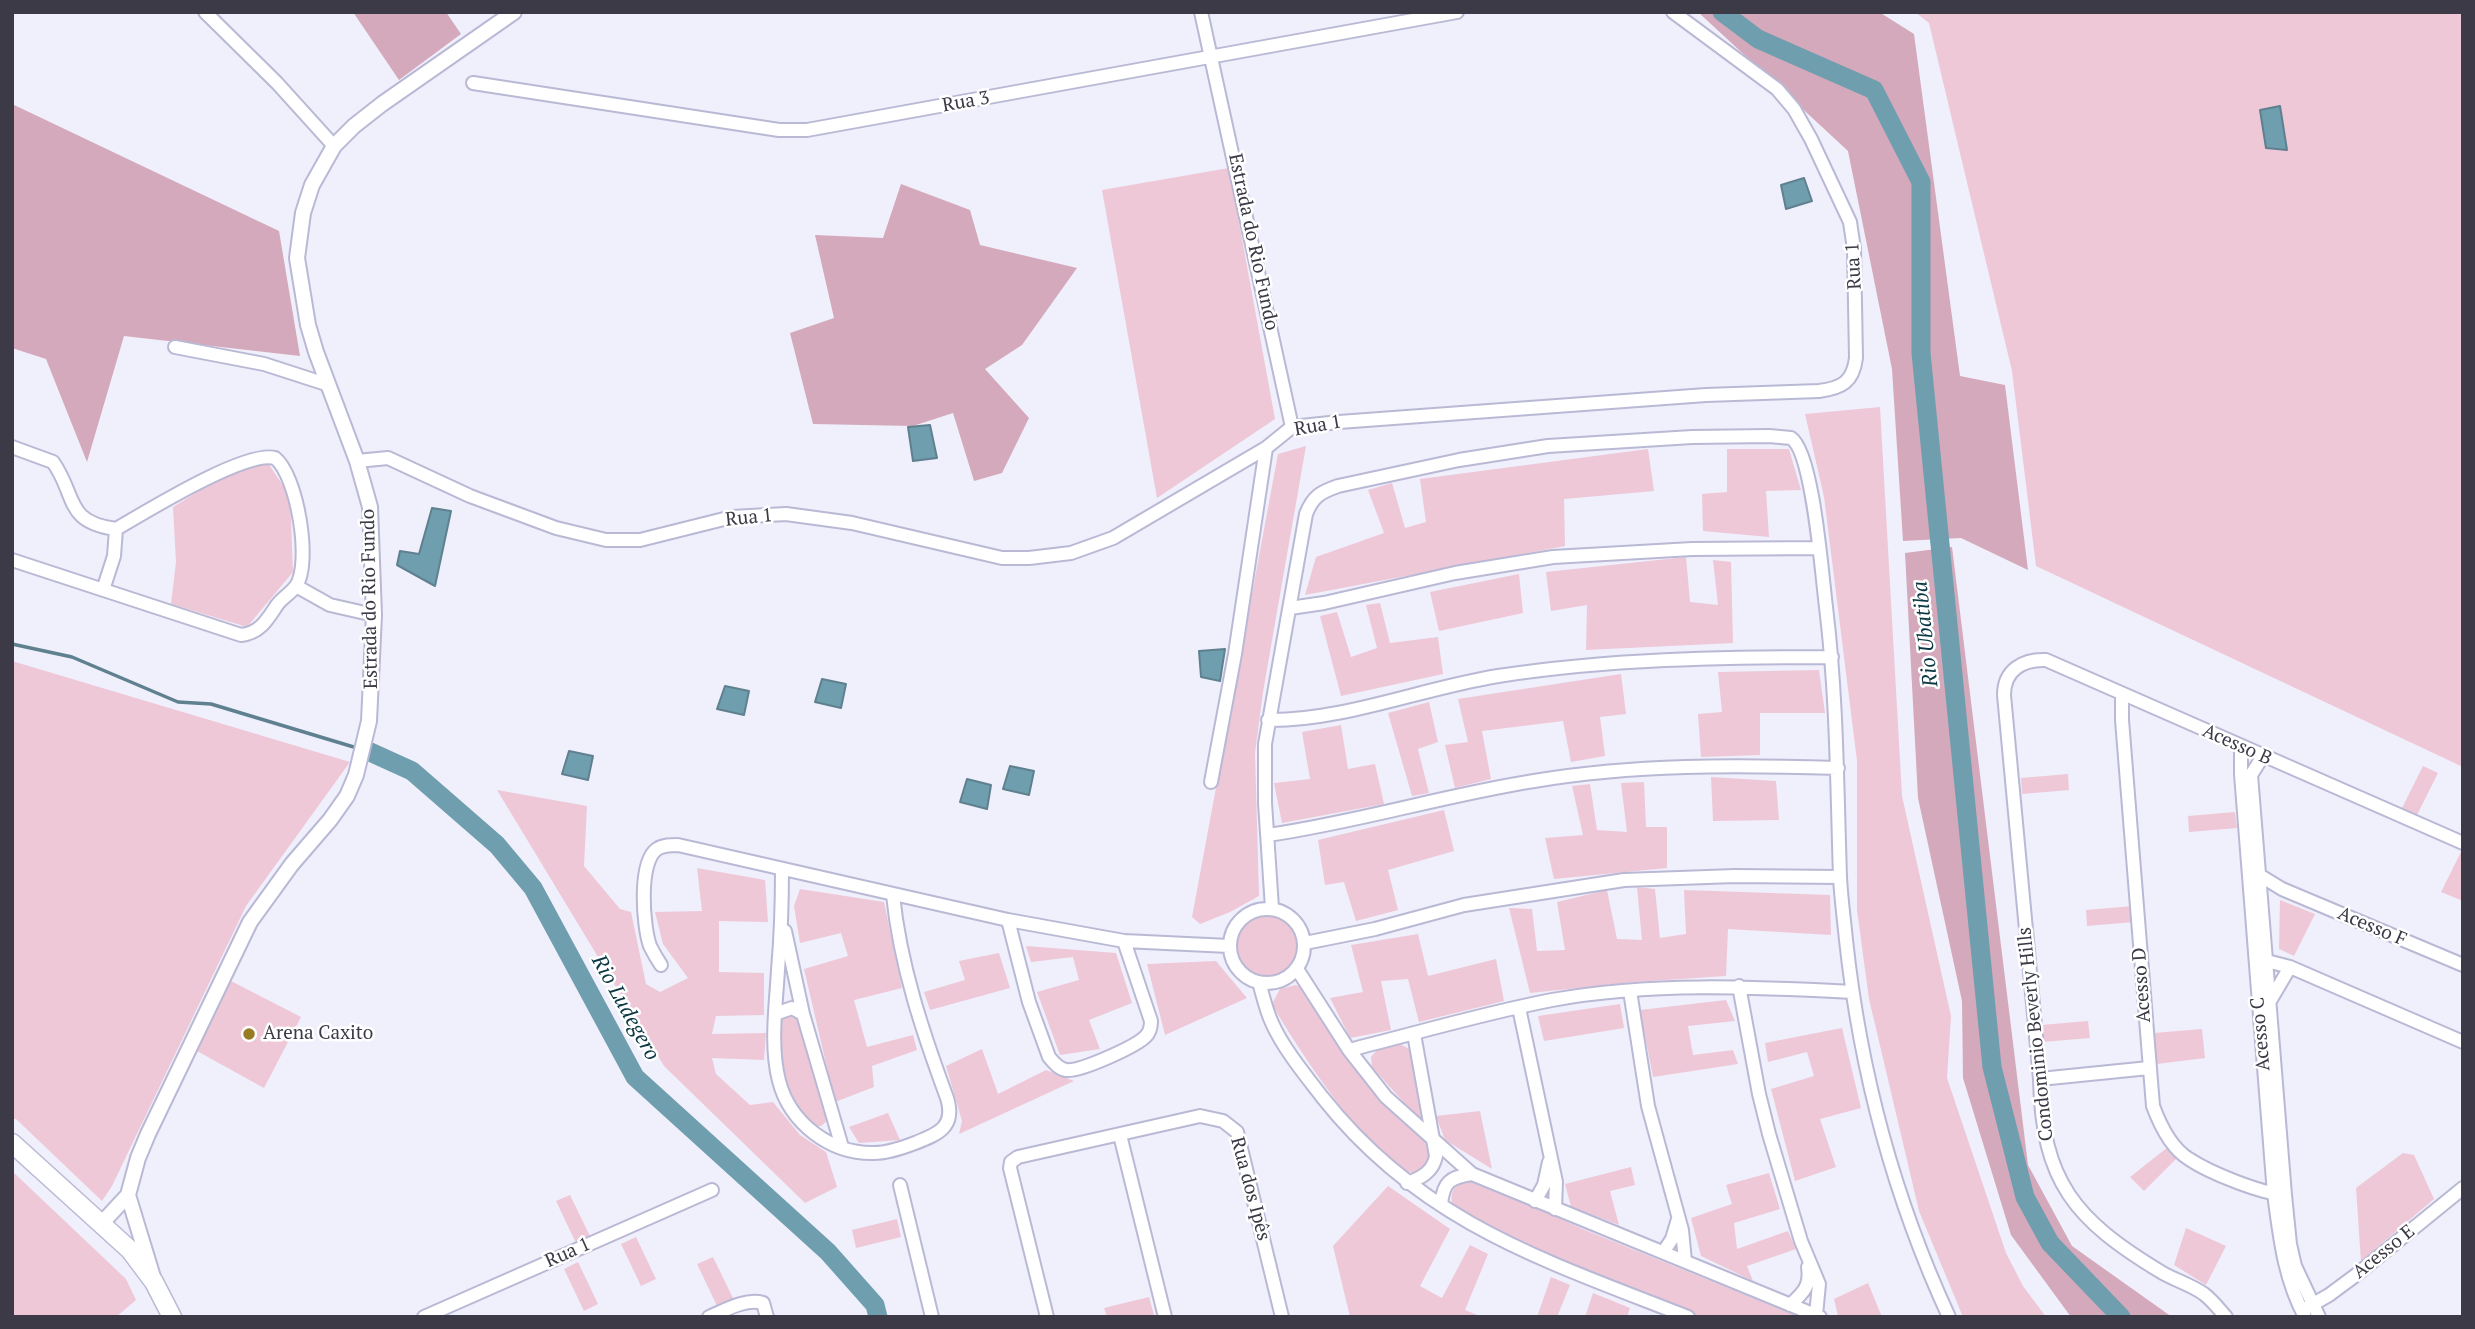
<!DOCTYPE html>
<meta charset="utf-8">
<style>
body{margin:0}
#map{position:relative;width:2475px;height:1329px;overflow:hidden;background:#f0effc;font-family:"PT Serif",serif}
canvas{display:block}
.frame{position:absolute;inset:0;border:14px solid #3b3a46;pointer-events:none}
</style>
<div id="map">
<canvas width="2475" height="1329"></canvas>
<div class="frame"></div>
</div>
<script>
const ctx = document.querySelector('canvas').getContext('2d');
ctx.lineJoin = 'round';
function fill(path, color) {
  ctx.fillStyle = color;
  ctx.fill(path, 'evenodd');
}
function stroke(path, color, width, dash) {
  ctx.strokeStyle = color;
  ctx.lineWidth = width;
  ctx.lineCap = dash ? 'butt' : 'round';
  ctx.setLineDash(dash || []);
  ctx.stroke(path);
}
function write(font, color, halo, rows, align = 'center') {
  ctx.font = font + ' "PT Serif",serif';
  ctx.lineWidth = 5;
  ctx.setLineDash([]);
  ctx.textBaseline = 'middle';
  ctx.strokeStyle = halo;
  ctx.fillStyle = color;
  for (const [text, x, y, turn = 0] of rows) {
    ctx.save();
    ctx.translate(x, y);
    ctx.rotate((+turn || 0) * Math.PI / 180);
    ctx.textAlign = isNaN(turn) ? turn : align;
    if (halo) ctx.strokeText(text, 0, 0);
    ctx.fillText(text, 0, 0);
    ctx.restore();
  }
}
fill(new Path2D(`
 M 1915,12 L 2463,12 L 2463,767 L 2036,566 L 2012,371 L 1929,23 Z
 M 1229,168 L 1275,419 L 1157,498 L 1102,190 Z
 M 1880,407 L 1902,796 L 1951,1016 L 1947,1078 L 2006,1253 L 2023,1286 L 2046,1317 L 1963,1317 L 1919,1211 L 1869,999 L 1857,910 L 1857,761 L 1824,497 L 1805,414 Z
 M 1306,446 L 1263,692 L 1255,753 L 1259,896 L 1230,912 L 1200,924 L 1192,917 L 1278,454 Z
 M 1648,449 L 1654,491 L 1564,499 L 1565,546 L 1305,595 L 1316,557 L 1384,533 L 1368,490 L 1392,483 L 1405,528 L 1426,522 L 1420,479 Z
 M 1727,449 L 1789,449 L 1801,490 L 1766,491 L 1769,537 L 1703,531 L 1702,494 L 1727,492 Z
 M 268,463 L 290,496 L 293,572 L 247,627 L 171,604 L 176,562 L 173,507 L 223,476 Z
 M 1686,557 L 1690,602 L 1718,605 L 1713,560 L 1731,562 L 1733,643 L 1586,650 L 1587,605 L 1551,611 L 1546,572 Z
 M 1519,574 L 1523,613 L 1439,631 L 1430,592 Z
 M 1380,603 L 1390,643 L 1438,637 L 1443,674 L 1341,696 L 1320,616 L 1337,612 L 1351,657 L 1377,648 L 1366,605 Z
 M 12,661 L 350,762 L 246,906 L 112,1186 L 102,1201 L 16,1119 L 12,1119 Z
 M 1819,670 L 1825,713 L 1760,713 L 1760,755 L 1701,757 L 1698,714 L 1722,712 L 1718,672 Z
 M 1621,674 L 1626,714 L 1600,717 L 1605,756 L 1571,762 L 1563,721 L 1482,731 L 1491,779 L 1455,788 L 1445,745 L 1468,742 L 1458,699 Z
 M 1429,702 L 1438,742 L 1418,749 L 1429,793 L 1412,796 L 1388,713 Z
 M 1341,725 L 1348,769 L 1375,764 L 1384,804 L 1282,823 L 1274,783 L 1310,779 L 1302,732 Z
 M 2423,766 L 2438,773 L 2417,815 L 2402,808 Z
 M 2068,774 L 2069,790 L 2022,794 L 2021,778 Z
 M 1711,777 L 1776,781 L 1779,820 L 1713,821 Z
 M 1644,782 L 1646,827 L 1667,827 L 1667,868 L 1554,879 L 1545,838 L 1583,835 L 1572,786 L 1590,784 L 1597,830 L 1627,832 L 1621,783 Z
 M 497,790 L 587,806 L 584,866 L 620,909 L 631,912 L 646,984 L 660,992 L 688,978 L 663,944 L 655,912 L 702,911 L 697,868 L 765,880 L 768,922 L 719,921 L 719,972 L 764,973 L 764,1015 L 716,1016 L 712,1034 L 766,1033 L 764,1060 L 712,1058 L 716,1074 L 750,1105 L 773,1102 L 800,1135 L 826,1152 L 837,1187 L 805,1203 L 664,1066 Z
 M 1444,810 L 1454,851 L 1388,870 L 1398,910 L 1356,921 L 1344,882 L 1325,885 L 1318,840 Z
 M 2235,812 L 2237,828 L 2189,832 L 2188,816 Z
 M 2462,850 L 2463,850 L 2463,901 L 2441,892 Z
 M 1637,887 L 1655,889 L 1660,938 L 1686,934 L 1684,890 L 1830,895 L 1831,935 L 1728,929 L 1726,976 L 1635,982 L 1530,993 L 1509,908 L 1532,909 L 1537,951 L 1565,950 L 1557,902 L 1607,890 L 1617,939 L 1642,940 Z
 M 800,889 L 884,902 L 902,988 L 854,1000 L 867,1047 L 913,1035 L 917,1050 L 872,1066 L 874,1087 L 835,1102 L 804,969 L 848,956 L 841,933 L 800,943 L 794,906 Z
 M 2280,900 L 2315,914 L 2294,956 L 2279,949 Z
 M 2133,906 L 2134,922 L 2087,926 L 2086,910 Z
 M1234 946a33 33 0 1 1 66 0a33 33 0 1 1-66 0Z
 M 1418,934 L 1428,976 L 1496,959 L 1504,1001 L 1419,1022 L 1408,979 L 1381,981 L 1391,1030 L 1350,1038 L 1330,998 L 1363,992 L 1351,945 Z
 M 1026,946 L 1116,953 L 1132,1003 L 1089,1020 L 1100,1049 L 1060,1055 L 1037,992 L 1079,980 L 1073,957 L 1031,962 Z
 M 999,953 L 1010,988 L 930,1010 L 924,992 L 965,980 L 959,961 Z
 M 1216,961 L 1247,998 L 1165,1035 L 1147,964 Z
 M 231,981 L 301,1017 L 264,1088 L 197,1051 Z
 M 1296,985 L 1306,989 C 1337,1049 1380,1096 1427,1143 L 1431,1152 L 1428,1165 L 1417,1173 C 1379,1176 1290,1037 1272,1004 L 1280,989 Z
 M 1726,1000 L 1735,1021 L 1688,1026 L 1693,1055 L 1733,1050 L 1738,1064 L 1653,1077 L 1640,1010 Z
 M 1620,1004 L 1624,1028 L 1544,1041 L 1538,1016 Z
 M 788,1015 L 796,1017 L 828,1116 L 826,1122 L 821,1126 L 814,1126 C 786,1096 776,1060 781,1019 Z
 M 2088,1021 L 2090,1038 L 2042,1042 L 2041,1025 Z
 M 1842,1028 L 1861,1108 L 1820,1119 L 1836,1167 L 1795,1181 L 1771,1089 L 1814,1076 L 1807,1052 L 1768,1062 L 1765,1043 Z
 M 2202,1029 L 2205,1058 L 2157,1064 L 2154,1033 Z
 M 1400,1044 L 1411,1050 L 1424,1115 L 1421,1118 L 1416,1116 L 1372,1067 L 1371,1057 L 1377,1050 Z
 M 982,1049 L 998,1094 L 1046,1070 L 1074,1081 L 959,1134 L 962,1121 L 946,1066 Z
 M 1480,1111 L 1492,1169 L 1445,1140 L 1436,1116 Z
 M 888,1113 L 900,1140 L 859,1143 L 849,1127 Z
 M 2168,1147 L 2177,1158 L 2144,1191 L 2130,1177 Z
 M 2403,1153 L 2414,1155 L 2434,1199 L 2361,1261 L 2356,1188 Z
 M 1631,1167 L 1635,1185 L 1610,1191 L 1619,1225 L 1571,1207 L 1565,1184 Z
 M 12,1171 L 126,1279 L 136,1300 L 116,1317 L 12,1317 Z
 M 1769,1173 L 1780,1209 L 1734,1223 L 1737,1249 L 1788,1231 L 1796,1249 L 1747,1266 L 1753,1281 L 1701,1256 L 1691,1218 L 1732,1204 L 1726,1185 Z
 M 1472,1178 L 1585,1230 L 1800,1317 L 1700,1317 L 1516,1243 L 1453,1207 C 1448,1189 1457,1183 1472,1178 Z
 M 1388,1186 L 1450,1229 L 1420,1286 L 1442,1298 L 1470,1245 L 1488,1254 L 1465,1310 L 1482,1317 L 1350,1317 L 1333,1246 Z
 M 570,1195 L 590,1236 L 576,1243 L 556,1201 Z
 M 897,1219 L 901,1237 L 856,1248 L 852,1230 Z
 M 2186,1228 L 2226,1246 L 2206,1285 L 2174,1265 Z
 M 636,1237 L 656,1279 L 641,1286 L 621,1244 Z
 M 713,1257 L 734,1300 L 718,1308 L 697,1264 Z
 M 578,1262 L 598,1304 L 584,1311 L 564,1269 Z
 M 1551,1277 L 1570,1285 L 1557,1317 L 1537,1317 Z
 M 1868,1283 L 1882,1317 L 1838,1316 L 1834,1299 Z
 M 1593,1293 L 1630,1308 L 1627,1317 L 1585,1317 Z
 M 1149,1297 L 1154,1315 L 1107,1317 L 1104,1308 Z`), '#eec8d7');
fill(new Path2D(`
 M 353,12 L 446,12 L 461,34 L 399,80 Z
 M 1698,12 L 1879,12 L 1914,34 L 1960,376 L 2005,385 L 2028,570 L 1961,538 L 1903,541 L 1892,369 L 1848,151 Z
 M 12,104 L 279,231 L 300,356 L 124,336 L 87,462 L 46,359 L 12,348 Z
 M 901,184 L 970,210 L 980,245 L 1077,268 L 1022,345 L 985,369 L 1029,418 L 1002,473 L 974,481 L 953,413 L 913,426 L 813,424 L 790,333 L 834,318 L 815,235 L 883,238 Z
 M 1952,547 L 2028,1165 L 2072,1246 L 2172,1317 L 2071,1317 L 2011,1235 L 1963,1078 L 1962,1001 L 1918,798 L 1905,553 Z`), '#d4a9bb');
const water = new Path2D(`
 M 2280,106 L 2287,150 L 2266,148 L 2260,110 Z
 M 1804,178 L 1812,201 L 1786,209 L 1781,185 Z
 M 930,425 L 937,458 L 913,461 L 908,427 Z
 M 432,508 L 451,511 L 435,586 L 397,565 L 400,551 L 419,554 Z
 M 1225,649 L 1220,681 L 1201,677 L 1199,651 Z
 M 822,679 L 846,684 L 841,708 L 815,702 Z
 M 725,686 L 749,691 L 744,715 L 717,709 Z
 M 569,751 L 593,756 L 588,780 L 562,774 Z
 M 1010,766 L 1034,771 L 1029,795 L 1003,789 Z
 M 967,779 L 991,785 L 987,809 L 960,802 Z`);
fill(water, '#6f9eae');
stroke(water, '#5f808f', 2);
stroke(new Path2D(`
 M 12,644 L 72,657 L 178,702 L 211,704 L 357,748`), '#5f808f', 3.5);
stroke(new Path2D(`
 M 1722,12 L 1758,39 L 1874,90 L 1921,182 L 1921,353 L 1992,1067 L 2025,1197 L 2050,1243 L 2121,1317
 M 368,751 L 412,771 L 497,845 L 533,888 L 635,1077 L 828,1252 L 875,1305 L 878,1317`), '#6f9eae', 19);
const minor = new Path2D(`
 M 205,12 L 277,83 L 334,146
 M 1201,12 L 1292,427
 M 473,83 L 779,130 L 807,130 L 1457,12
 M 175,347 L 264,364 L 329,385
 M 12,447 L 53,462 C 77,496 64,522 116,529 C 144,513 245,450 275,458 C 297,475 312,563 296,586 C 291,593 282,598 277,605 C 267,620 260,633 241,635 L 12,560
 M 357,461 L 388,458 L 470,496 L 556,528 L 606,540 L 640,540 L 732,517 L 786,514 L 852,523 L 1002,558 L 1029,558 L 1071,553 L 1113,538 L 1266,448 L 1292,427 L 1339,422 L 1706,395 L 1819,391 C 1842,388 1853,382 1856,358 L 1854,249 L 1850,222 L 1811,139 L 1794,109 L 1777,89 L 1673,12
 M 296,586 L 330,605 L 374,615
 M 103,590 L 114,556 L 116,529
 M 1290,608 L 1324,603 L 1455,573 L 1553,557 L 1692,549 L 1819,548
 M 2122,695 L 2122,720 L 2153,1106 C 2160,1125 2171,1148 2189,1159 C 2210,1173 2260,1193 2285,1195
 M 1268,720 C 1343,721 1423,688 1498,676 C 1609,659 1720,657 1832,657
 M 2241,746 L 2241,774 L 2274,1194 C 2280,1238 2284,1278 2305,1317
 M 2263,756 L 2251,775 L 2285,1195 L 2290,1244 L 2295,1266 L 2319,1317
 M 1211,782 L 1235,654 L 1266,448
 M 1268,835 C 1358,822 1445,795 1534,781 C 1635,764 1736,765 1838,768
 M 782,869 C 782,902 781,936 778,970 C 776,1005 770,1046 779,1081 C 790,1123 830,1154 874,1153 C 888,1153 902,1148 915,1143 C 938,1134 956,1127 947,1098 C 923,1033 900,965 893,895
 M 2256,873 L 2282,889 L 2463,965
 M 1272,908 L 1265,803 L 1265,744 L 1306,514 C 1313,496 1321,492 1338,486 L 1459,460 L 1548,446 L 1692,437 L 1769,436 L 1791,438 C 1813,452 1822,576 1826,607 C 1837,697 1837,786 1840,877 C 1841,898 1844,919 1846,940 C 1860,1070 1894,1198 1949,1317
 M1230 946a37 37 0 1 1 74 0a37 37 0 1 1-74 0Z
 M 1008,920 L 1029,1002 L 1049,1057 C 1054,1063 1059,1069 1066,1070 C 1080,1072 1137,1046 1146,1036 C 1150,1032 1151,1027 1151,1021 L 1124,941
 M 785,931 L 803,1014 L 842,1147
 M 1305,943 L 1375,929 L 1464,905 L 1624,880 L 1735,876 L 1840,877
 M 2259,959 L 2290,967 L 2463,1042
 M 661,965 C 657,959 653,952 650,946 C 643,926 638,862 657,849 C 663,845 671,845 678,845 L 1008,920 L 1124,941 L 1229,946
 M 1297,969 L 1349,1050 L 1386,1097 L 1472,1174 L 1820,1317
 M 1259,982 C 1263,996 1266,1010 1272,1023 C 1283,1048 1306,1076 1323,1098 C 1422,1223 1546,1261 1688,1317
 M 1739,986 L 1759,1094 L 1769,1134 L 1801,1241 L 1819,1284 L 1816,1315
 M 1630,991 L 1648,1106 L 1682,1230 L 1685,1261
 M 2270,1001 L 2290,967
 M 1519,1008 L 1556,1182 L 1555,1209
 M 775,1014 L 792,1008 L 803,1014
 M 1349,1050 C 1417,1033 1484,1013 1552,1000 C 1651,982 1752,987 1852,992
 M 2040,1079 L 2149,1068
 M 1120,1135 L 1165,1317
 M 1407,1183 C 1421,1178 1433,1172 1436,1156 L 1414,1034
 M 900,1185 L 932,1317
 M 1535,1201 L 1544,1185 L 1549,1162
 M 1441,1205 C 1443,1182 1450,1177 1472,1174
 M 1664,1251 L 1672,1239 L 1678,1219
 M 1790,1305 C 1803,1293 1811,1286 1808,1267
 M 2308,1307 L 2329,1295 L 2356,1275 L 2463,1188
 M 424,1317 L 712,1190
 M 709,1317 C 725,1310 746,1298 763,1303 L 767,1317
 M 1047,1317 L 1010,1168 L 1011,1162 L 1018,1157 L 1200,1116 L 1223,1121 L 1237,1132 L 1282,1317
 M 2226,1317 C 2219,1309 2212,1300 2204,1294 C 2190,1284 2174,1280 2161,1272 C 2075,1220 2042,1182 2040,1079 L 2004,695 C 2004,670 2023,659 2046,660 L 2463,843`);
const tertiary = new Path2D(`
 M 128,1195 L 153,1277
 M 102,1223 L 128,1195 L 138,1158 L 148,1134 L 250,922 L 292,864 L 330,820 L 347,796 L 356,775 L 369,721 L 374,615 L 370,507 L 357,461 L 316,352 L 308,325 L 297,258 L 303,213 L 312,185 L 334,146 L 354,126 L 382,104 L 514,12`);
const secondary = new Path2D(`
 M 12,1143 L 130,1250 L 154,1282 L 172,1317`);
stroke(minor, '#b9b9d5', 16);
stroke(tertiary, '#b9b9d5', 18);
stroke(secondary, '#b9b9d5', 21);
stroke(minor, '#fff', 12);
stroke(tertiary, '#fff', 14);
stroke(secondary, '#fff', 18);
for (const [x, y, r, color] of [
 [249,1034,7,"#987c24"]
]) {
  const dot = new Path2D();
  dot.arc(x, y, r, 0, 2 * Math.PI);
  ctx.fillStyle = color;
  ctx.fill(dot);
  stroke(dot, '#fff', 2.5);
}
write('19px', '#3b3a46', '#fff', [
 ["Rua 3",966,102,-10],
 ["Estrada do Rio Fundo",1253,242,78],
 ["Rua 1",1854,266,-93],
 ["Rua 1",1318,426,-10],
 ["Rua 1",749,518,-6],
 ["Estrada do Rio Fundo",370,599,-91],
 ["Acesso B",2237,745,24],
 ["Acesso F",2372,927,23],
 ["Acesso D",2142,985,-94],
 ["Condominio Beverly Hills",2036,1034,-96],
 ["Acesso C",2261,1034,-95],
 ["Rua dos Ipês",1250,1189,75],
 ["Acesso E",2384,1252,-39],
 ["Rua 1",568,1253,-24]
]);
write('19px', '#3b3a46', '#fff', [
 ["Arena Caxito",263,1034]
], 'left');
write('italic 21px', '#0b3844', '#fff', [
 ["Rio Ubatiba",1926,634,-96],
 ["Rio Ludegero",625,1008,61]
]);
</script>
